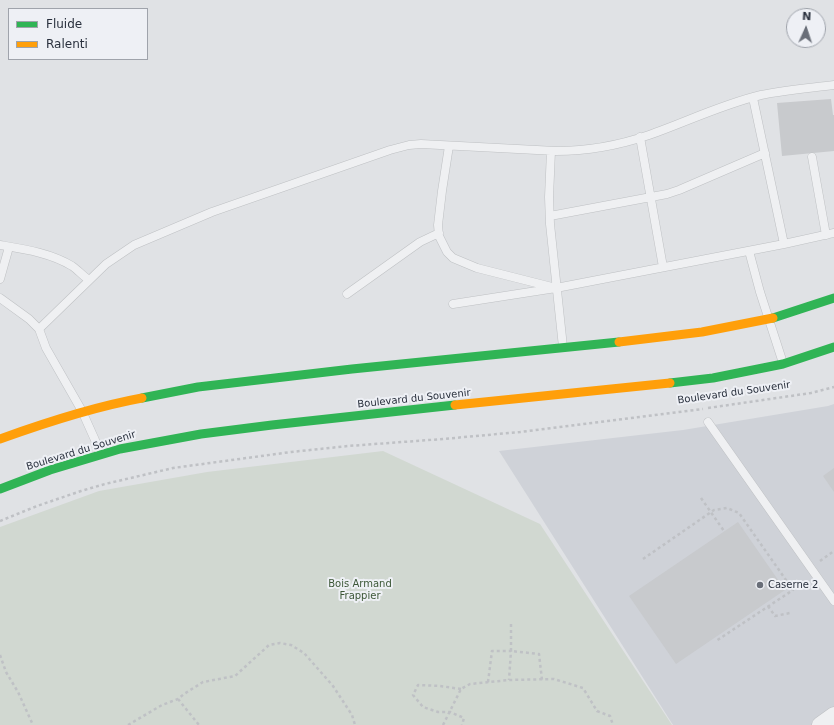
<!DOCTYPE html>
<style>
body{margin:0}
#map{position:relative;width:834px;height:725px;overflow:hidden;background:#e0e2e5;font-family:"DejaVu Sans",sans-serif}
canvas{display:block}
.legend{position:absolute;left:8px;top:8px;width:140px;height:52px;box-sizing:border-box;background:#eef0f5;border:1px solid #9fa3ab;margin:0;padding:5px 7px;list-style:none;font-size:12px;color:#29303d}
.legend li{display:flex;align-items:center;gap:8px;height:20px}
.legend b{width:20px;border:1px solid #9fa3ab}
.north{position:absolute;left:786px;top:8px;width:40px;height:40px;box-sizing:border-box;background:#eef0f5;border:1px solid #9fa3ab;border-radius:50%;rotate:3deg;font-size:11px;font-weight:700;line-height:16px;text-align:center;color:#29303d}
.north::after{content:'';display:block;margin:auto;width:14px;height:18px;background:#696e78;clip-path:polygon(50% 0,100% 100%,50% 72%,0 100%)}
</style>
<div id="map">
<canvas width="834" height="725"></canvas>
<ul class="legend">
<li><b style="height:5px;background:#30b455"></b>Fluide</li>
<li><b style="height:5px;background:#ff9f0a"></b>Ralenti</li>
</ul>
<div class="north">N</div>
</div>
<script>
const ctx = document.querySelector('canvas').getContext('2d');
ctx.lineJoin = 'round';
function fill(path, color) {
  ctx.fillStyle = color;
  ctx.fill(path, 'evenodd');
}
function stroke(path, color, width, dash) {
  ctx.strokeStyle = color;
  ctx.lineWidth = width;
  ctx.lineCap = dash ? 'butt' : 'round';
  ctx.setLineDash(dash || []);
  ctx.stroke(path);
}
function write(font, color, halo, rows, align = 'center') {
  ctx.font = font + ' "DejaVu Sans",sans-serif';
  ctx.lineWidth = 4;
  ctx.setLineDash([]);
  ctx.textBaseline = 'middle';
  ctx.strokeStyle = halo;
  ctx.fillStyle = color;
  for (const [text, x, y, turn = 0] of rows) {
    ctx.save();
    ctx.translate(x, y);
    ctx.rotate((+turn || 0) * Math.PI / 180);
    ctx.textAlign = isNaN(turn) ? turn : align;
    if (halo) ctx.strokeText(text, 0, 0);
    ctx.fillText(text, 0, 0);
    ctx.restore();
  }
}
fill(new Path2D(`
 M 834,404 L 834,725 L 673,725 L 499,451 L 683,430 L 828,406 Z`), '#cfd2d8');
fill(new Path2D(`
 M 383,451 L 540,524 L 672,725 L 0,725 L 0,527 L 99,491 L 207,472 Z`), '#d1d8d1');
fill(new Path2D(`
 M 831,99 L 833,115 L 834,115 L 834,151 L 782,156 L 777,103 Z
 M 834,468 L 834,492 L 823,476 Z
 M 738,522 L 785,590 L 676,664 L 629,596 Z`), '#c8cacd');
const lane = new Path2D(`
 M 640,137 L 663,267
 M 449,146 L 442,191 L 438,225 L 439,236 L 447,252 L 453,258 L 477,268 L 552,287
 M 551,151 L 549,197 L 550,224 L 563,347
 M 812,157 L 826,235
 M 550,216 L 667,194 L 679,190 L 765,153
 M 784,244 L 834,233
 M 0,245 C 24,249 51,253 72,266 C 78,270 83,276 89,280
 M 749,251 L 760,292 L 783,363
 M 0,279 L 9,247
 M 347,294 L 420,242 L 439,233
 M 0,298 L 29,319 L 39,329 L 46,348 L 82,411 L 95,440 L 100,454
 M 453,304 L 556,288 L 784,244 L 753,98
 M 39,329 L 106,264 L 134,245 L 212,212 L 390,150 L 409,145 L 421,144 L 556,151 C 587,151 620,145 649,135 C 686,122 723,104 761,95 C 785,90 810,88 834,85
 M 708,422 L 834,601`);
const street = new Path2D(`
 M 820,725 L 834,715`);
stroke(lane, '#bec0c3', 9);
stroke(street, '#bec0c3', 17);
stroke(new Path2D(`
 M 708,408 L 811,393 L 834,387
 M 701,498 L 724,531
 M 0,521 L 37,506 L 81,491 L 105,484 L 173,468 L 291,452 L 348,446 L 443,439 L 520,432 L 703,409
 M 643,559 L 714,510 L 727,508 L 739,513 L 793,590 L 716,641
 M 820,561 L 834,551
 M 768,606 L 775,616 L 790,613
 M 511,624 L 511,651 L 539,654 L 542,680
 M 0,655 L 6,672 L 18,692 L 33,725
 M 488,682 L 492,651 L 511,651 L 509,680
 M 461,689 L 440,686 L 418,685 L 413,695 L 423,707 L 438,712 L 450,712 L 464,718 L 462,725
 M 178,699 L 199,725
 M 128,725 L 162,705 L 178,699 L 184,694 L 203,682 L 235,676 L 269,645 L 280,643 L 291,645 L 304,653 L 319,670 L 333,686 L 352,715 L 355,725
 M 443,725 L 461,689 L 470,684 L 509,680 L 554,679 L 583,688 L 597,711 L 610,716 L 613,725`), '#bfc1c5', 2.5, [3, 3]);
stroke(lane, '#eff0f2', 8);
stroke(street, '#eff0f2', 16);
stroke(new Path2D(`
 M 773,318 L 834,298
 M 670,383 L 713,378 L 783,364 L 834,347
 M 142,398 L 198,387 L 352,369 L 619,342
 M 0,489 L 50,470 L 120,449 L 201,434 L 272,425 L 455,405`), '#30b455', 9);
stroke(new Path2D(`
 M 619,342 L 702,332 L 773,318
 M 455,405 L 670,383
 M 0,439 C 47,422 93,407 142,398`), '#ff9f0a', 9);
for (const [x, y, r, color] of [
 [760,585,4,"#696e78"]
]) {
  const dot = new Path2D();
  dot.arc(x, y, r, 0, 2 * Math.PI);
  ctx.fillStyle = color;
  ctx.fill(dot);
  stroke(dot, '#eef0f5', 1.5);
}
write('10px', '#29303d', '#eef0f5', [
 ["Boulevard du Souvenir",734,393,-8],
 ["Boulevard du Souvenir",414,399,-6],
 ["Boulevard du Souvenir",81,451,-17]
]);
write('10px', '#3c5737', '#eef0f5', [
 ["Bois Armand",360,584],
 ["Frappier",360,596]
]);
write('10px', '#29303d', '#eef0f5', [
 ["Caserne 2",768,585]
], 'left');
</script>
